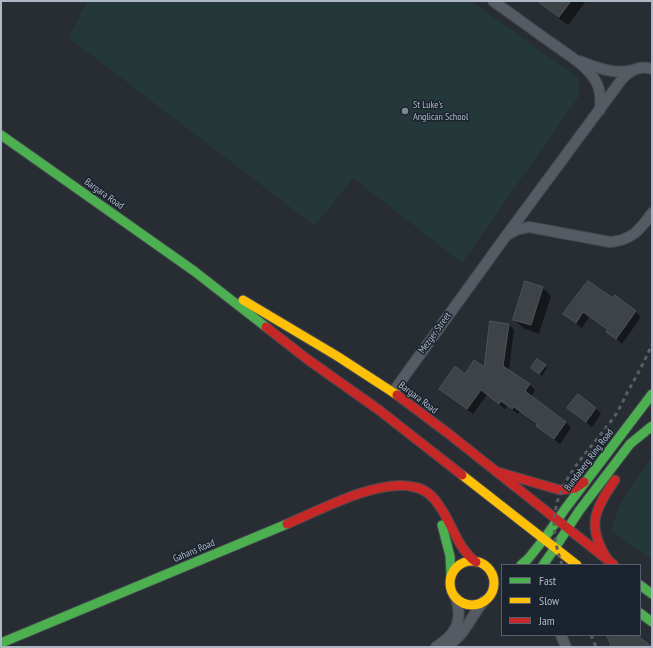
<!DOCTYPE html>
<style>
body{margin:0}
#map{position:relative;width:653px;height:648px;overflow:hidden;background:#272d33;font-family:"PT Sans Narrow",sans-serif}
canvas{display:block}
.frame{position:absolute;inset:0;border:2px solid #afb9c6;pointer-events:none}
.legend{position:absolute;left:501px;top:564px;width:140px;height:72px;box-sizing:border-box;background:#1a232e;border:1px solid #565f6b;margin:0;padding:5px 7px;list-style:none;font-size:12px;color:#afb9c6}
.legend li{display:flex;align-items:center;gap:8px;height:20px}
.legend b{width:20px;border:1px solid #565f6b}
</style>
<div id="map">
<canvas width="653" height="648"></canvas>
<div class="frame"></div>
<ul class="legend">
<li><b style="height:5px;background:#4caf50"></b>Fast</li>
<li><b style="height:5px;background:#ffc107"></b>Slow</li>
<li><b style="height:5px;background:#c62828"></b>Jam</li>
</ul>
</div>
<script>
const ctx = document.querySelector('canvas').getContext('2d');
ctx.lineJoin = 'round';
function fill(path, color) {
  ctx.fillStyle = color;
  ctx.fill(path, 'evenodd');
}
function stroke(path, color, width, dash) {
  ctx.strokeStyle = color;
  ctx.lineWidth = width;
  ctx.lineCap = dash ? 'butt' : 'round';
  ctx.setLineDash(dash || []);
  ctx.stroke(path);
}
function write(font, color, halo, rows, align = 'center') {
  ctx.font = font + ' "PT Sans Narrow",sans-serif';
  ctx.lineWidth = 3;
  ctx.setLineDash([]);
  ctx.textBaseline = 'middle';
  ctx.strokeStyle = halo;
  ctx.fillStyle = color;
  for (const [text, x, y, turn = 0] of rows) {
    ctx.save();
    ctx.translate(x, y);
    ctx.rotate((+turn || 0) * Math.PI / 180);
    ctx.textAlign = isNaN(turn) ? turn : align;
    if (halo) ctx.strokeText(text, 0, 0);
    ctx.fillText(text, 0, 0);
    ctx.restore();
  }
}
fill(new Path2D(`
 M 87,1 L 471,1 L 578,78 L 579,96 L 462,263 L 353,178 L 315,226 L 69,38 Z
 M 652,458 L 652,560 L 620,537 L 612,530 C 617,502 636,480 652,458 Z`), '#243739');
fill(new Path2D(`
 M 535,1 L 586,1 L 568,25 Z
 M 542,287 L 551,296 L 539,334 L 523,328 L 514,320 Z
 M 613,299 L 635,311 L 641,317 L 622,344 L 608,331 L 589,317 L 582,328 L 564,314 Z
 M 509,325 L 514,330 L 509,370 L 530,385 L 535,390 L 531,397 L 566,422 L 571,428 L 560,444 L 520,412 L 518,414 L 507,406 L 505,409 L 487,395 L 473,414 L 446,394 L 440,389 L 465,375 L 485,369 Z
 M 545,365 L 547,368 L 542,376 L 535,370 Z
 M 569,408 L 596,408 L 601,414 L 592,427 Z`), '#0007');
const building = new Path2D(`
 M 537,1 L 571,1 L 559,17 Z
 M 525,281 L 543,287 L 531,325 L 513,320 Z
 M 588,281 L 613,298 L 615,295 L 636,311 L 616,339 L 606,332 L 608,330 L 583,312 L 576,323 L 563,314 Z
 M 490,321 L 509,324 L 503,366 L 530,384 L 525,391 L 566,422 L 554,439 L 536,426 L 537,424 L 514,407 L 512,409 L 501,401 L 499,404 L 481,390 L 467,409 L 439,389 L 455,366 L 465,374 L 474,360 L 484,367 Z
 M 537,359 L 546,365 L 539,374 L 531,368 Z
 M 578,394 L 596,408 L 586,422 L 567,408 Z
 M 607,635 L 637,635 L 652,647 L 612,647 Z`);
fill(building, '#3e4348');
stroke(building, '#4e545c', 1);
const street = new Path2D(`
 M 493,1 C 513,15 533,30 553,44 C 567,54 586,65 595,80 C 601,89 601,100 600,110
 M 579,61 C 596,67 614,75 633,70
 M 509,234 L 516,230 L 529,227 L 610,242 C 632,240 640,230 652,213
 M 393,392 L 503,240 L 622,79 C 631,70 639,65 652,69
 M 561,635 L 566,647
 M 436,647 C 456,634 463,622 456,598
 M 445,647 C 465,637 470,617 484,601`);
const fast = new Path2D(`
 M 1,135 L 194,271 L 266,327
 M 442,525 L 450,556 L 451,575
 M 544,539 L 565,509 L 652,394
 M 555,548 L 579,511 L 630,444 L 652,426
 M 521,565 L 528,559 L 544,539
 M 543,565 L 555,548
 M 640,585 L 652,594
 M 640,613 L 652,622
 M 1,643 L 287,524`);
const slow = new Path2D(`
 M 243,300 L 337,356 L 397,395
 M 462,475 L 577,565
 M450 583a22 22 0 1 1 44 0a22 22 0 1 1-44 0Z`);
const jam = new Path2D(`
 M 266,327 L 307,359 L 379,410 L 462,475
 M 397,395 L 449,434 L 614,565
 M 498,472 L 560,490 L 575,488 L 584,482
 M 287,524 C 320,510 379,478 414,487 C 426,489 434,497 440,507 C 453,525 457,548 476,562
 M 608,560 C 586,527 594,510 615,480`);
stroke(street, '#44494e', 12);
stroke(fast, '#44494e', 11);
stroke(slow, '#44494e', 11);
stroke(jam, '#44494e', 11);
stroke(street, '#565a62', 10);
stroke(fast, '#4caf50', 9);
stroke(slow, '#ffc107', 9);
stroke(jam, '#c62828', 9);
stroke(new Path2D(`
 M 562,565 C 537,494 577,468 614,417 C 619,410 623,401 627,393 C 636,377 645,361 652,344
 M 591,635 L 596,647`), '#595f65', 3, [4, 4]);
for (const [x, y, r, color] of [
 [405,111,4,"#7f8893"]
]) {
  const dot = new Path2D();
  dot.arc(x, y, r, 0, 2 * Math.PI);
  ctx.fillStyle = color;
  ctx.fill(dot);
  stroke(dot, '#1a232e', 1.5);
}
write('10px', '#afb9c6', '#1a232e', [
 ["St Luke's",413,105],
 ["Anglican School",413,117]
], 'left');
write('10px', '#afb9c6', '#1a232e', [
 ["Bargara Road",104,194,35],
 ["Mezger Street",435,333,-54],
 ["Bargara Road",418,398,37],
 ["Bundaberg Ring Road",589,460,-53],
 ["Gahans Road",194,551,-23]
]);
</script>
